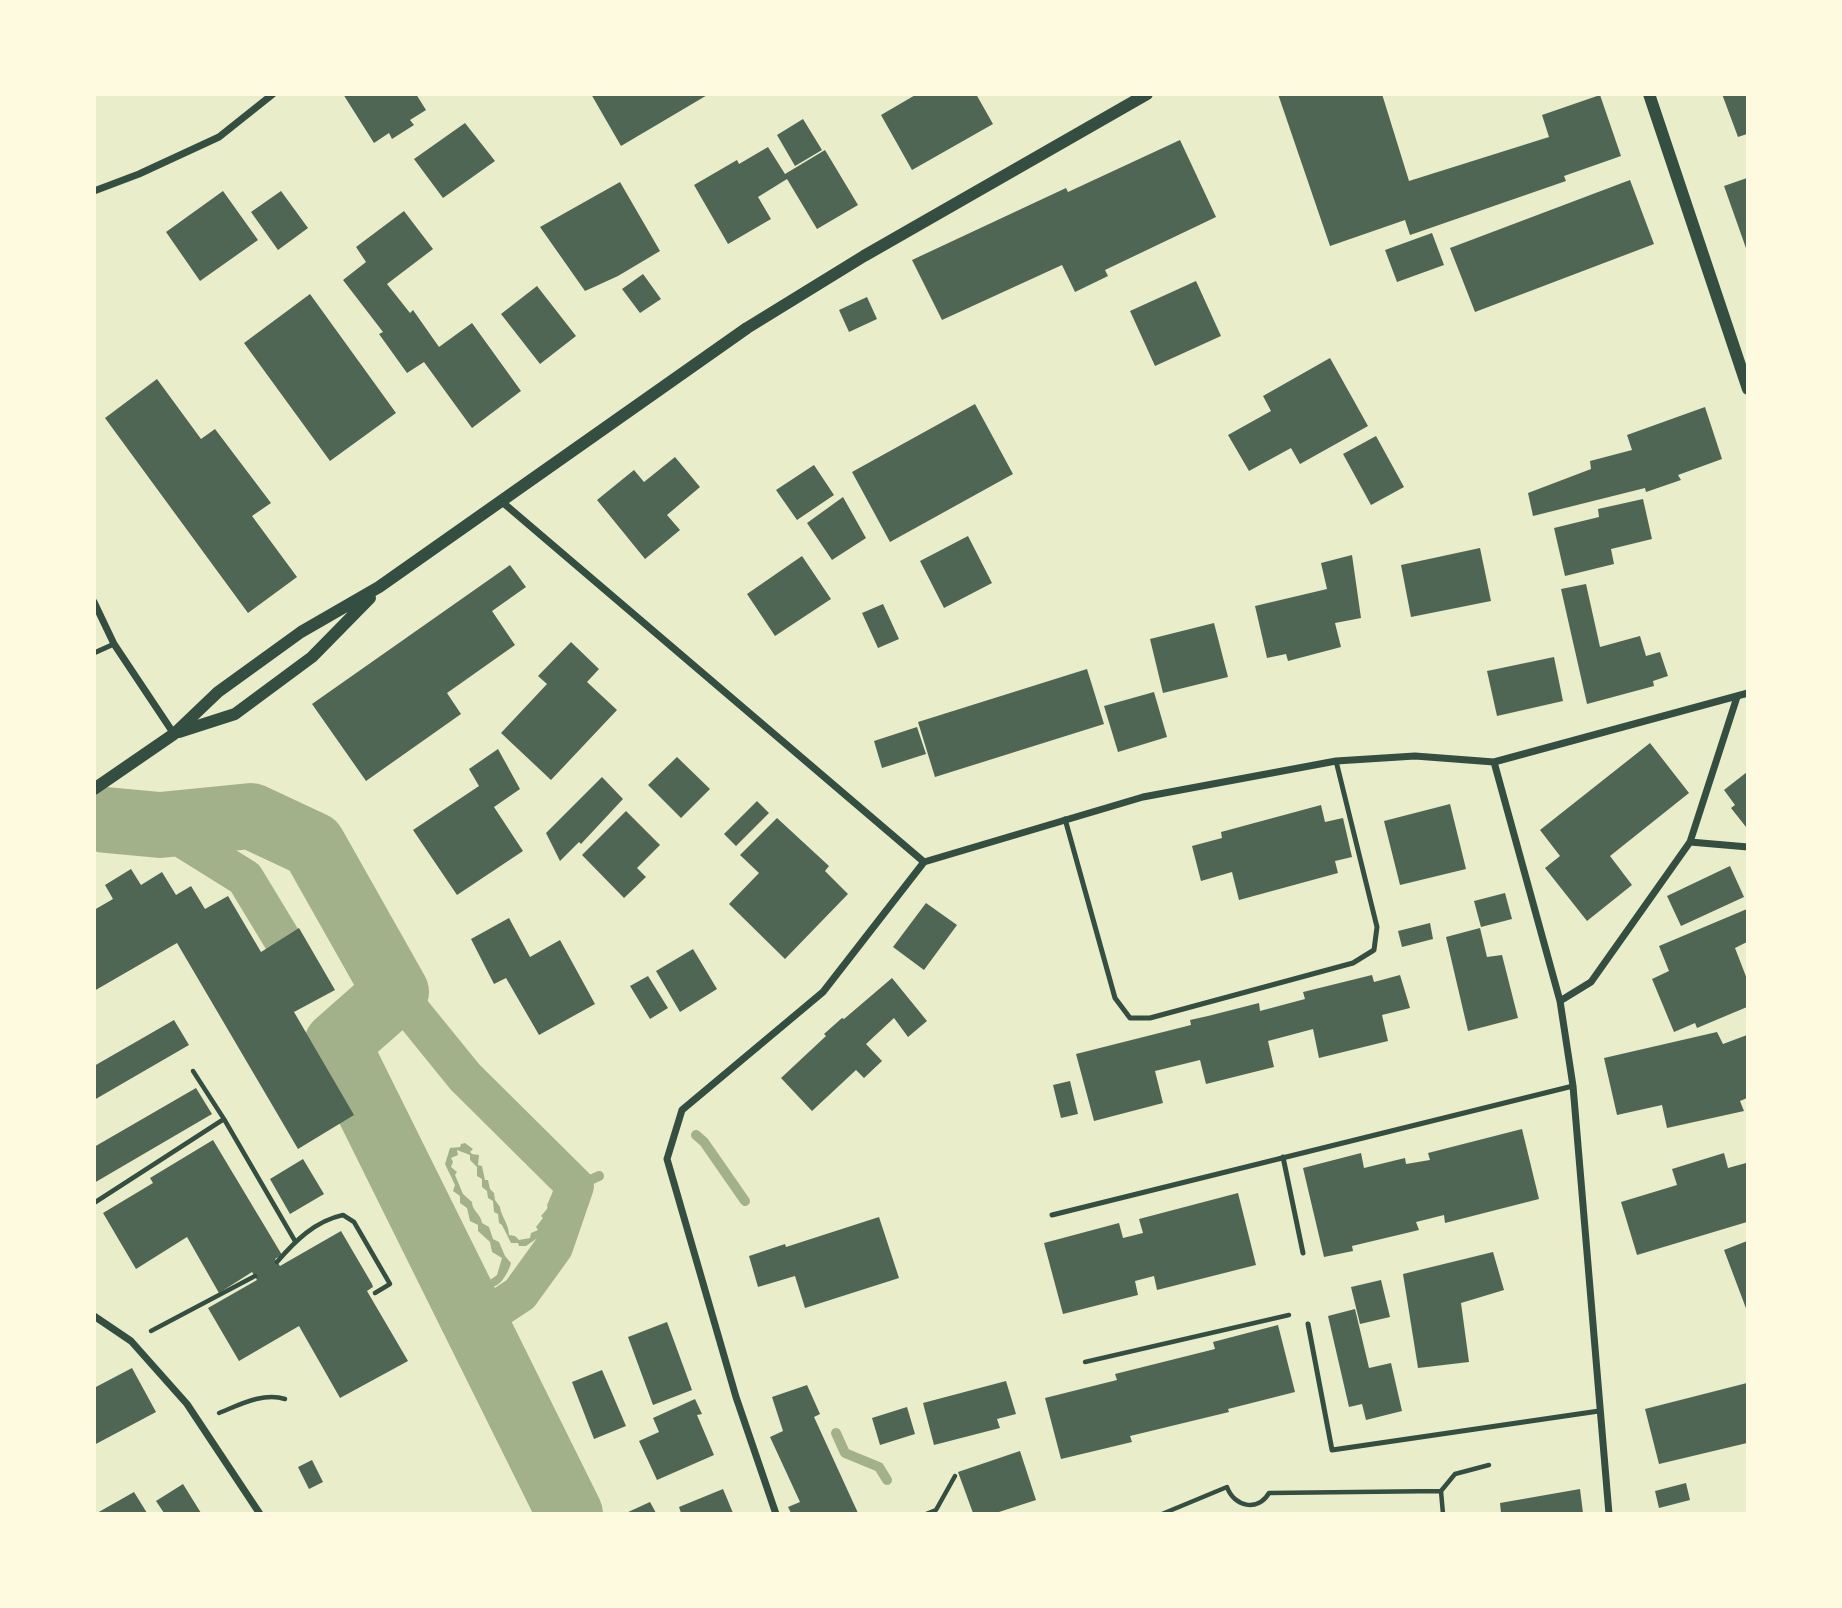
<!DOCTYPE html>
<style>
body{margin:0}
#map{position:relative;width:1842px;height:1608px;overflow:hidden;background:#e9edc9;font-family:"Crimson Pro",serif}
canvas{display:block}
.frame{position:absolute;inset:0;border:96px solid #fefae0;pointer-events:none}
</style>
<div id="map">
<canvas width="1842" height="1608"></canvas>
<div class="frame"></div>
</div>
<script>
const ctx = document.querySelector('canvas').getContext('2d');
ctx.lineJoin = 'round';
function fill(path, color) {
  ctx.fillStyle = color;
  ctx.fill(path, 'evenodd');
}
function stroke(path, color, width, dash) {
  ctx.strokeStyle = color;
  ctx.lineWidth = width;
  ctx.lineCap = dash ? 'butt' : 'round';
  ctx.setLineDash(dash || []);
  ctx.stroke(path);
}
fill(new Path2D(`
 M 465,1143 L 473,1149 L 470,1152 L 472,1154 L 479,1155 L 478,1165 L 482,1166 L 485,1180 L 488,1180 L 490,1189 L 494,1193 L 495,1200 L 500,1207 C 501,1216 509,1224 509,1235 L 515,1236 L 519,1240 L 530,1238 L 531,1233 L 538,1230 L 536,1227 L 543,1218 L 541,1216 L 548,1208 L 547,1205 L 558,1180 L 551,1162 L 567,1176 L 586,1171 L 593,1177 L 577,1189 L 566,1187 L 559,1190 C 556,1196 556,1203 553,1209 C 549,1218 543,1228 539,1237 L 526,1246 L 519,1246 L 518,1243 L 511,1243 L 502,1225 L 499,1223 L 498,1214 L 494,1212 L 493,1201 L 488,1198 L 487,1191 L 482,1187 L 482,1179 L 477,1176 L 477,1167 L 470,1160 L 470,1155 L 457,1150 L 458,1155 L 451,1158 L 453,1162 L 451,1167 L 457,1172 L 455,1175 L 463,1194 L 472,1202 C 472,1211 481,1214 482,1223 L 489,1227 L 493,1239 L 499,1242 L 505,1256 L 511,1263 C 509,1270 503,1283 495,1286 C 492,1288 489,1289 487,1292 L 486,1283 L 497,1275 L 502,1258 L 492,1252 L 490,1242 L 478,1231 L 478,1225 L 470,1221 L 467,1208 L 460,1203 L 460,1196 L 453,1191 L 455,1185 L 445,1164 L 450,1148 L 460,1147 L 461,1144 Z`), '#a3b18a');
stroke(new Path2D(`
 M 696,1135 L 704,1142 L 745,1201
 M 579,1185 L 599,1176
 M 836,1433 L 845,1453 L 879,1467 L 887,1480`), '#a3b18a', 10);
stroke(new Path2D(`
 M 160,825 L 245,878 L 282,939
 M 396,992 L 465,1077 L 575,1186 L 554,1247 L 520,1294 L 476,1323
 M 334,1038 L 337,1044`), '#a3b18a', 38);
stroke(new Path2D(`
 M 106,820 L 160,825 L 251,816 L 313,845 L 396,992 L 337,1044 L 570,1514`), '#a3b18a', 66);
fill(new Path2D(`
 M 343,94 L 416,94 L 426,110 L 410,120 L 414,125 L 392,139 L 389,133 L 374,143 Z
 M 591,94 L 709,94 L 621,146 Z
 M 917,94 L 976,94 L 993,124 L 912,170 L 881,115 Z
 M 1278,94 L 1382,94 L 1409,181 L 1549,137 L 1542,115 L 1600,95 L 1621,156 L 1564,176 L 1566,181 L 1410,235 L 1405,220 L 1330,246 Z
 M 1722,94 L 1747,94 L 1747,134 L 1738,137 Z
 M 803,119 L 822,150 L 795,166 L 777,135 Z
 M 465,123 L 495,161 L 443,198 L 414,159 Z
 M 1180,140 L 1216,217 L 1105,270 L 1108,276 L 1075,292 L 1062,265 L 942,320 L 912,260 L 1066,188 L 1068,192 Z
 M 768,147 L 785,174 L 825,150 L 858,205 L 817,229 L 787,179 L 758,197 L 771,219 L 728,244 L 694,185 L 737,160 L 739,164 Z
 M 1747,178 L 1747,251 L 1724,186 Z
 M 1630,180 L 1654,244 L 1475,312 L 1450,248 Z
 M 620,182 L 660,251 L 618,276 L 585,291 L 540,227 Z
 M 223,191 L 258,240 L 200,281 L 166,232 Z
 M 281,191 L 308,228 L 278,250 L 251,212 Z
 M 404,211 L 433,249 L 387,284 L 410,313 L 413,310 L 439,347 L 472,323 L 521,391 L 472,428 L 424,362 L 407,373 L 379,334 L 383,332 L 343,280 L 366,262 L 356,247 Z
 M 1432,233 L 1444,265 L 1397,282 L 1385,250 Z
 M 643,274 L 661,299 L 640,313 L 622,289 Z
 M 1196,281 L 1221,336 L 1155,366 L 1130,311 Z
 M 537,286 L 576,336 L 540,364 L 501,314 Z
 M 310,294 L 396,413 L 330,461 L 244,343 Z
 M 867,297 L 877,319 L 849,332 L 839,310 Z
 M 1330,358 L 1368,426 L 1300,464 L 1291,448 L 1249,471 L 1228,435 L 1271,411 L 1263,396 Z
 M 157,379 L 201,439 L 215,429 L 271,503 L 252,516 L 297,577 L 248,613 L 105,418 Z
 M 975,404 L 1013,474 L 890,542 L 852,472 Z
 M 1705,407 L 1722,459 L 1678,475 L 1681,480 L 1646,492 L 1645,488 L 1533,516 L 1528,493 L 1591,469 L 1590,461 L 1632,450 L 1627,435 Z
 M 1376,436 L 1404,487 L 1371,505 L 1343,454 Z
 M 675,457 L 700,487 L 667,515 L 680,530 L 645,559 L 597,500 L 634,470 L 644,482 Z
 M 814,465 L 834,495 L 797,520 L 776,490 Z
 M 843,497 L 866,538 L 832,560 L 807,523 Z
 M 1643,499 L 1652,539 L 1611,549 L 1614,564 L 1565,576 L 1554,528 L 1599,517 L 1598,509 Z
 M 968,536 L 992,583 L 944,608 L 920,561 Z
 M 1480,548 L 1491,601 L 1411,617 L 1401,565 Z
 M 1352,555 L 1361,618 L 1335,623 L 1341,647 L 1288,661 L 1286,654 L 1267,658 L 1255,606 L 1327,589 L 1321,563 Z
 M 802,556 L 831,599 L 775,636 L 747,594 Z
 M 510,565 L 526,587 L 492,611 L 515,645 L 447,693 L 461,714 L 366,781 L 312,704 Z
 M 1586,584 L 1600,647 L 1640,636 L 1646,656 L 1660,652 L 1668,676 L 1653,681 L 1654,686 L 1587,704 L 1561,589 Z
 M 883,604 L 899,639 L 878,648 L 862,613 Z
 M 1214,623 L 1228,677 L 1163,693 L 1150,639 Z
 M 571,642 L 599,669 L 587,682 L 617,710 L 551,780 L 501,733 L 547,684 L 538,676 Z
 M 1554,657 L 1563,701 L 1497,716 L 1487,671 Z
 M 1087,669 L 1104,724 L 935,777 L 918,722 Z
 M 1154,692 L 1167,737 L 1118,752 L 1104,706 Z
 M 917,727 L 926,754 L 882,768 L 874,741 Z
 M 1650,743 L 1689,793 L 1610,856 L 1632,885 L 1587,921 L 1545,868 L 1560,856 L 1540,830 Z
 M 498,749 L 520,789 L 494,807 L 523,851 L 457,895 L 413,830 L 479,786 L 469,769 Z
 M 677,757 L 710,789 L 681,818 L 648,785 Z
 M 1747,772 L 1747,825 L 1746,827 L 1731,808 L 1735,805 L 1724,790 Z
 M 602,777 L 623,799 L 581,844 L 579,842 L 560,861 L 546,833 Z
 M 757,801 L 769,813 L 736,846 L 724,834 Z
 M 1450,804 L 1466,869 L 1400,885 L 1384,821 Z
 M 1321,805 L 1325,822 L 1343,818 L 1352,857 L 1335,861 L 1338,873 L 1239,900 L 1232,872 L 1201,881 L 1192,846 L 1222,838 L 1221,832 Z
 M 626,811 L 660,845 L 637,868 L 646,877 L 624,898 L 582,855 Z
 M 777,818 L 829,866 L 825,871 L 848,894 L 785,959 L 729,904 L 759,873 L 740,855 Z
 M 1730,866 L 1744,897 L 1681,926 L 1667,896 Z
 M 131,869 L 141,885 L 162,872 L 176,895 L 191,886 L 205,909 L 228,896 L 261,952 L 299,928 L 335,990 L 294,1012 L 354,1115 L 298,1149 L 177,943 L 94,991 L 94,910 L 113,899 L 105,885 Z
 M 1505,893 L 1512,919 L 1481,927 L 1474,901 Z
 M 926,903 L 957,925 L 924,970 L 893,947 Z
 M 1747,909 L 1747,942 L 1735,948 L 1747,979 L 1747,1007 L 1697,1028 L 1695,1023 L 1674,1032 L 1652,979 L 1669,971 L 1659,946 Z
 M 509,918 L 530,957 L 560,940 L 595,1004 L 539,1035 L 506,978 L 494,984 L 471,939 Z
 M 1430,923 L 1433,939 L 1402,947 L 1398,931 Z
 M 1480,928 L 1487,957 L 1502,955 L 1518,1018 L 1468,1031 L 1446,937 Z
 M 693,949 L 717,989 L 680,1012 L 656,971 Z
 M 1372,975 L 1374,982 L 1400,975 L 1410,1008 L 1382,1015 L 1388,1041 L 1319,1058 L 1313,1029 L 1268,1041 L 1274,1067 L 1206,1084 L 1200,1060 L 1155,1071 L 1163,1103 L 1094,1121 L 1076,1054 L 1191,1025 L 1190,1020 L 1208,1016 L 1259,1003 L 1260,1011 L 1305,999 L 1303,992 Z
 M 648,976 L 668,1008 L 650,1019 L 630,986 Z
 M 892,978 L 927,1021 L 908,1037 L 894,1018 L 866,1044 L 882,1061 L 864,1078 L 856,1070 L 812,1111 L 781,1078 L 826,1036 L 824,1034 L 842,1018 L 844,1019 Z
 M 174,1020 L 189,1045 L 94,1100 L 94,1066 Z
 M 1717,1032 L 1723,1044 L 1747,1035 L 1747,1098 L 1740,1101 L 1744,1111 L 1667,1128 L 1662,1105 L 1617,1115 L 1604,1058 Z
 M 1070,1081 L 1078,1114 L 1061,1118 L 1053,1085 Z
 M 196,1088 L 212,1114 L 94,1183 L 94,1147 Z
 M 1522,1129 L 1539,1199 L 1445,1223 L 1444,1215 L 1416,1222 L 1419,1230 L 1352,1246 L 1353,1251 L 1324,1257 L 1303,1168 L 1361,1153 L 1364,1168 L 1405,1158 L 1406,1164 L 1430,1160 L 1428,1153 Z
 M 213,1140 L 282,1255 L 275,1259 L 280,1266 L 341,1231 L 372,1284 L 373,1287 L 367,1291 L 408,1361 L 340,1398 L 299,1326 L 239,1361 L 208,1308 L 257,1280 L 252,1272 L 219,1293 L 187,1237 L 136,1269 L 103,1213 L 153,1183 L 150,1178 Z
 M 1724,1153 L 1728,1168 L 1746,1163 L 1747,1222 L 1637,1255 L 1621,1202 L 1677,1185 L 1672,1169 Z
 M 303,1159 L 324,1194 L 290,1214 L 270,1179 Z
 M 1238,1193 L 1256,1265 L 1157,1290 L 1154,1276 L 1135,1281 L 1138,1295 L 1063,1314 L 1044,1243 L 1119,1223 L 1123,1238 L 1143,1233 L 1139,1219 Z
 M 879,1217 L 899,1278 L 805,1308 L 795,1276 L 758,1287 L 749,1256 L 785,1244 L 786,1247 Z
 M 1747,1241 L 1747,1311 L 1724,1250 Z
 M 1493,1252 L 1504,1290 L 1461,1303 L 1469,1362 L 1418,1368 L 1403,1274 Z
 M 1381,1280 L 1390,1317 L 1360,1324 L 1351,1287 Z
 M 1355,1309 L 1369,1368 L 1391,1363 L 1402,1411 L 1366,1420 L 1362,1404 L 1349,1407 L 1328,1316 Z
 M 667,1322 L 692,1390 L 653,1405 L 628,1337 Z
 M 1278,1325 L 1295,1392 L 1228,1409 L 1229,1412 L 1130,1436 L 1132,1442 L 1061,1459 L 1045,1398 L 1117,1380 L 1115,1374 L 1215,1349 L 1213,1342 Z
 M 132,1368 L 156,1412 L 94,1445 L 94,1388 Z
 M 602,1370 L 626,1426 L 594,1439 L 572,1382 Z
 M 1006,1381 L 1016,1414 L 997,1419 L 1000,1428 L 934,1445 L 923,1403 Z
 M 1747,1383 L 1747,1443 L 1659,1464 L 1645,1409 Z
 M 807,1385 L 820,1414 L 814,1417 L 858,1513 L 791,1513 L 788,1507 L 800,1502 L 770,1437 L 783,1431 L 772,1397 Z
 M 695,1399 L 702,1414 L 697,1415 L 714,1455 L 657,1480 L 639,1441 L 659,1432 L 653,1418 Z
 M 907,1407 L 915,1434 L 880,1445 L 872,1418 Z
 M 1020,1451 L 1036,1500 L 999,1512 L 1000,1513 L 973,1513 L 958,1472 Z
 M 312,1460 L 323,1482 L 309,1489 L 298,1467 Z
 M 1686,1483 L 1690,1500 L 1659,1508 L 1655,1491 Z
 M 183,1484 L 201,1513 L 164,1513 L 156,1501 Z
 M 723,1489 L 733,1513 L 681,1513 L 679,1507 Z
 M 1580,1489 L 1583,1513 L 1501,1513 L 1500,1503 Z
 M 134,1492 L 147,1513 L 97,1513 Z
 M 650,1502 L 656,1513 L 626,1513 Z`), '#4f6655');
stroke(new Path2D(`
 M 193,1071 L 224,1119
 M 94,1203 L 224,1119 L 295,1241
 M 277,1262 C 295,1241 315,1221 343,1215 L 354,1222 L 390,1284 L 375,1293
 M 151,1331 L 255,1276
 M 1085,1362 L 1289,1315
 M 219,1413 C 239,1405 263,1392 285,1399
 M 1441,1491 L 1455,1474 L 1489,1465
 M 926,1514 L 936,1510 L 955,1476
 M 1162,1514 L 1227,1487 C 1234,1507 1258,1512 1269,1493 L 1441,1491 L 1443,1514`), '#344e41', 4.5);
stroke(new Path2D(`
 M 94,653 L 114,644
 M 1065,819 L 1115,998 L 1130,1018 L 1150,1018 L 1353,963 L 1374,950 L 1377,927 L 1336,761
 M 1283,1157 L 1303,1253
 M 1052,1215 L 1573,1086
 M 1308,1324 L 1332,1450 L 1599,1411`), '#344e41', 5);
stroke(new Path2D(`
 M 94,191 L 139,174 L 219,137 L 273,94
 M 501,501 L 924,862 L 1143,797 L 1336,761 L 1415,756 L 1494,762 L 1748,693
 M 94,602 L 114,644 L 174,734
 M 1494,762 L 1560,1001 L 1573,1086 L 1609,1514
 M 1690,842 L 1748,847
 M 1560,1001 L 1591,982 L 1690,842 L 1737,697
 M 94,1316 L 131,1341 L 187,1404 L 260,1514
 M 776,1514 L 736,1397 L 667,1159 L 682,1110 L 823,992 L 924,862`), '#344e41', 7);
stroke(new Path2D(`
 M 1649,94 L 1748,389
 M 179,732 L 235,714 L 312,657 L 370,598
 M 94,789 L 174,734 L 218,692 L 301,632 L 379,587 L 747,328 L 864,256 L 1147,94`), '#344e41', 12);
</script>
